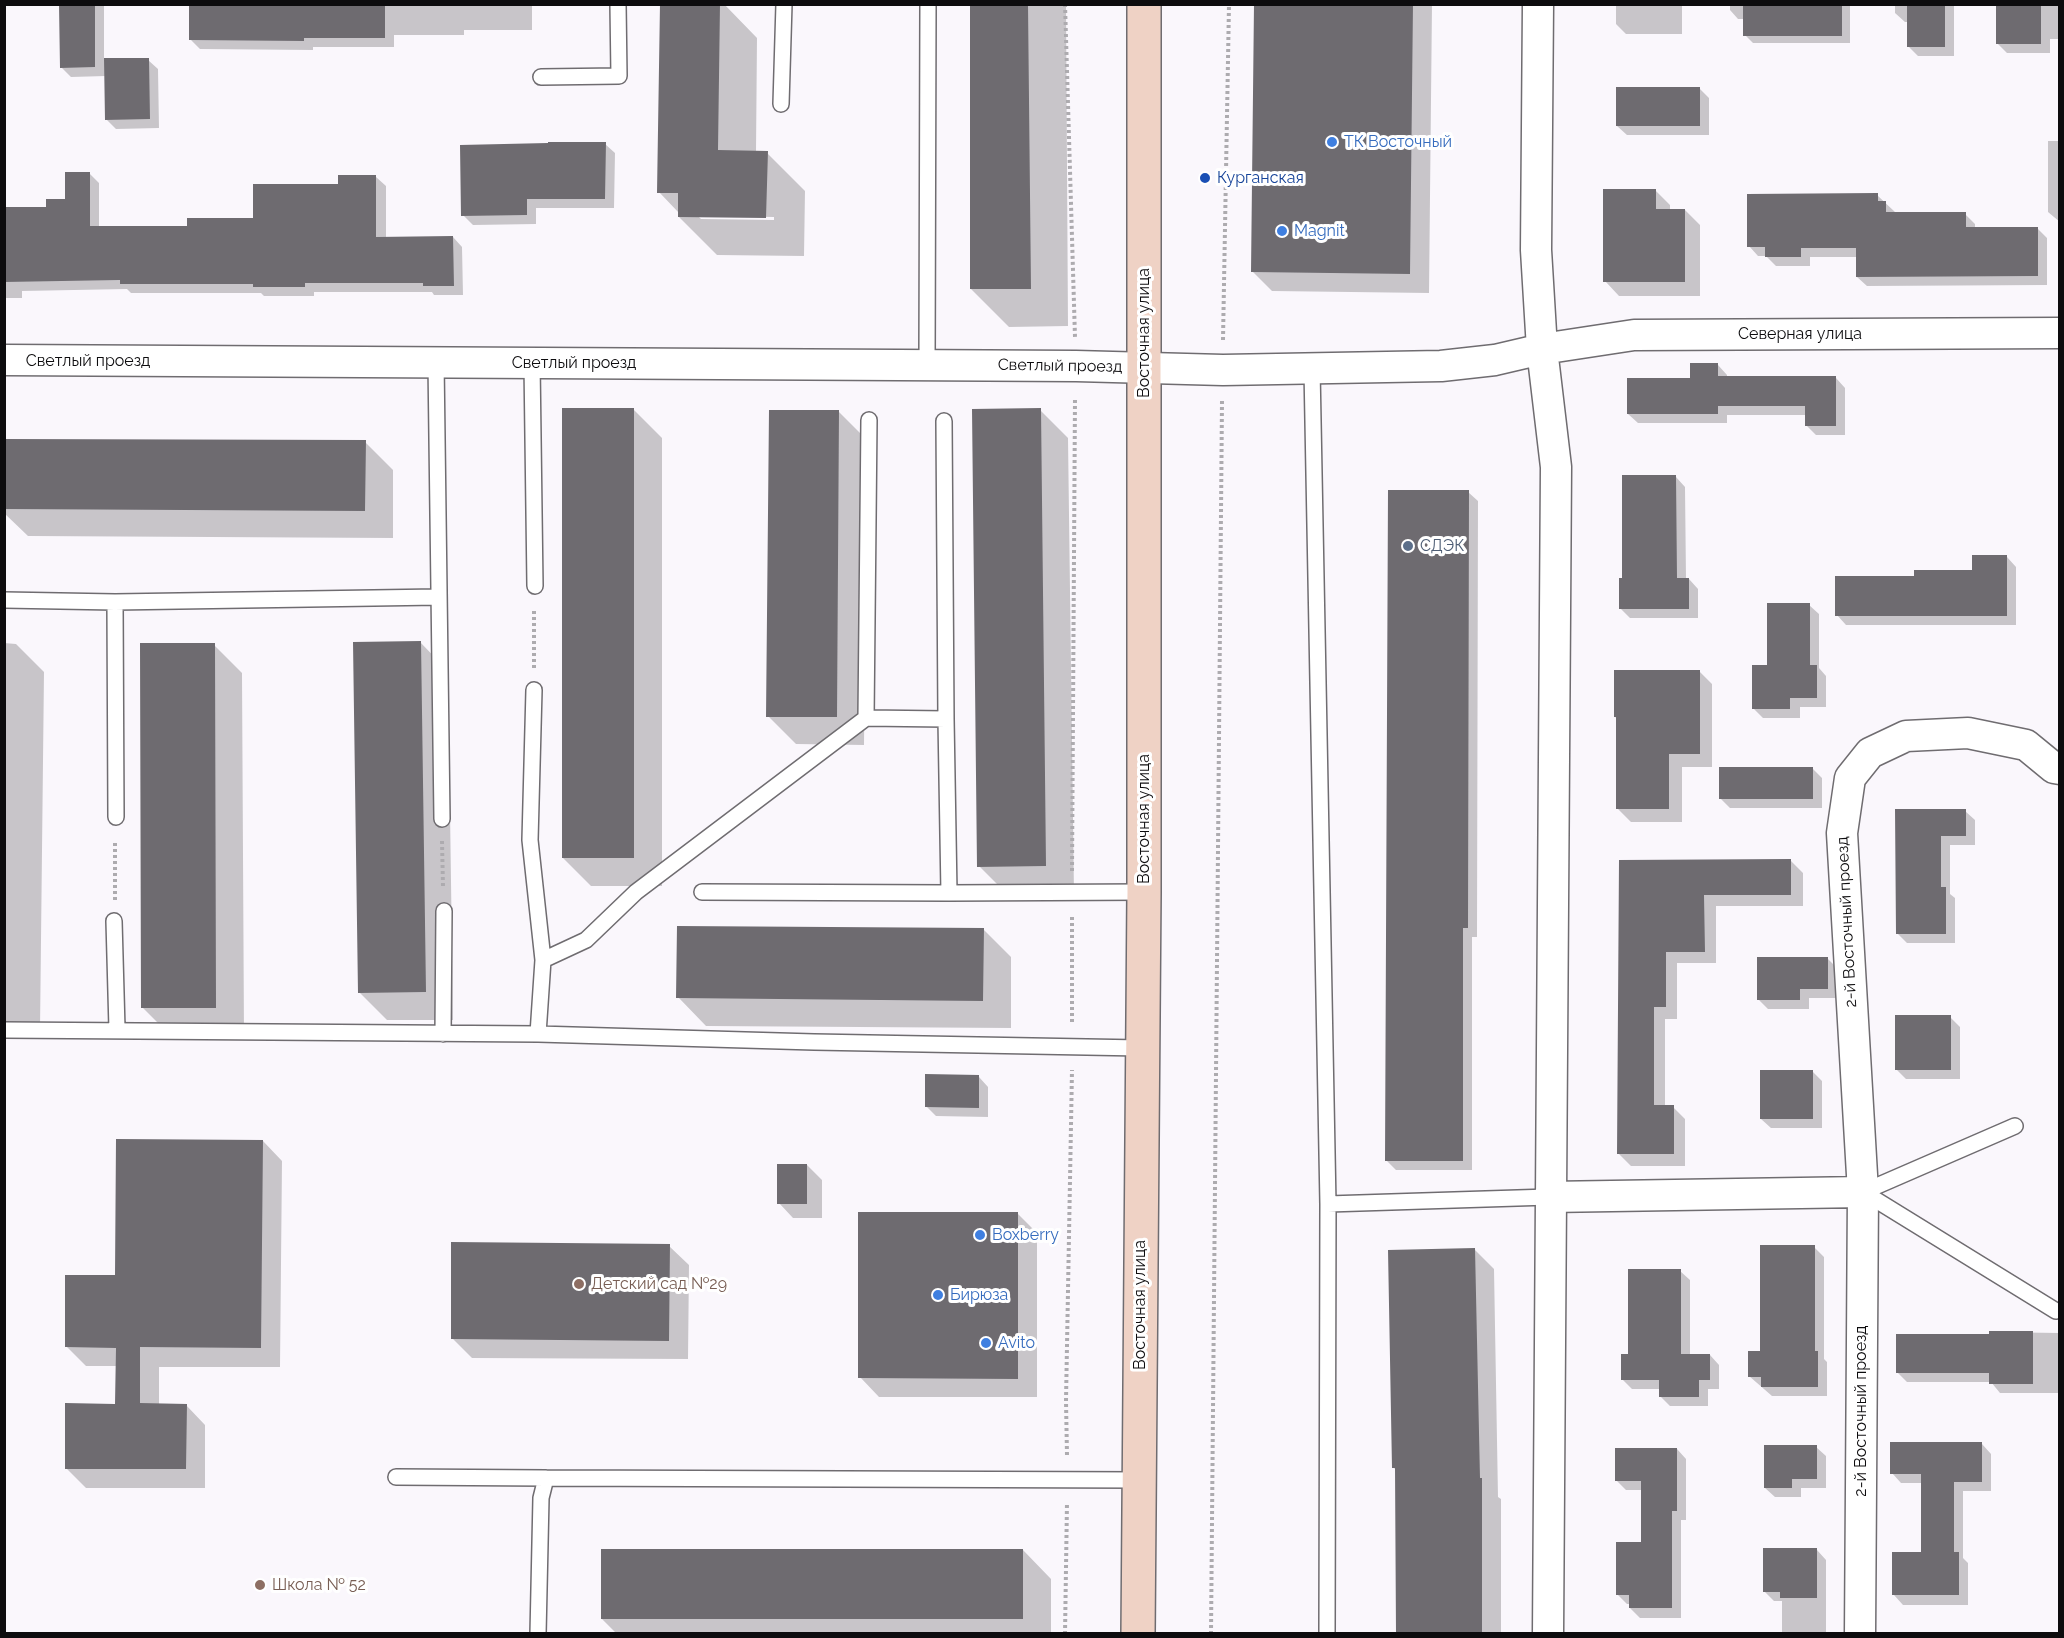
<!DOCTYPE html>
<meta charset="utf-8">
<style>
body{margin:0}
#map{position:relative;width:2064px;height:1638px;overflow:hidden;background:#faf7fc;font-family:Raleway,sans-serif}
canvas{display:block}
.frame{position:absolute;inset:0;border:6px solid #0d0c0e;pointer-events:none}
</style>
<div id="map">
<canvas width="2064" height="1638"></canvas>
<div class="frame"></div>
</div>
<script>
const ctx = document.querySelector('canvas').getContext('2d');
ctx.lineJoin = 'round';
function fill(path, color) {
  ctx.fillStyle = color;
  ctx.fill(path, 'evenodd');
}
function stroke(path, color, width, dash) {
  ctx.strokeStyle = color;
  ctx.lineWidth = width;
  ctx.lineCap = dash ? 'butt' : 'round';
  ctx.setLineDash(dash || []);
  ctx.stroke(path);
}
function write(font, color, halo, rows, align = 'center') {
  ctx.font = font + ' Raleway,sans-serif';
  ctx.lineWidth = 6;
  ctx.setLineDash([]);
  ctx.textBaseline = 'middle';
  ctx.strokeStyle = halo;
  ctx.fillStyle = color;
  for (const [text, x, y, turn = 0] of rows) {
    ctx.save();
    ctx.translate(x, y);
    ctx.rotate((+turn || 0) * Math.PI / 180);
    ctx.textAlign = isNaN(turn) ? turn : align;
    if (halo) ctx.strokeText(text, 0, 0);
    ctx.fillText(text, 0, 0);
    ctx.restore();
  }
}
fill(new Path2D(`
 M 60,4 L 104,4 L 104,60 L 148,60 L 158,69 L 159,128 L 116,129 L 106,119 L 106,76 L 71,77 L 61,67 Z
 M 190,4 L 532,4 L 532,30 L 464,30 L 464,35 L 394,35 L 394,47 L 313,47 L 313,50 L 200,49 L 191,40 Z
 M 662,4 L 724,4 L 757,38 L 756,152 L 767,153 L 805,191 L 804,256 L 717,255 L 679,217 L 679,213 L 659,192 ZM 698,216 L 774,217 L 774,220 L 701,219 Z
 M 972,4 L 1066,4 L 1068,326 L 1009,327 L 971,289 Z
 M 1255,4 L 1432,4 L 1429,293 L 1272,291 L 1253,272 Z
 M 1616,4 L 1682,4 L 1682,34 L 1626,34 L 1616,24 Z
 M 1730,4 L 1850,4 L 1850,43 L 1753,43 L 1745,35 L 1745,19 L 1738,19 L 1730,10 Z
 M 1895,4 L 1954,4 L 1954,56 L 1918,56 L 1909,47 L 1909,22 L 1905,22 L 1895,13 Z
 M 1997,4 L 2060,4 L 2060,39 L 2050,39 L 2050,53 L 2007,53 L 1997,43 Z
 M 1699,88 L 1709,98 L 1709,135 L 1627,135 L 1617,126 Z
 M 2048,141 L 2060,141 L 2060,222 L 2048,212 Z
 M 605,144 L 615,153 L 614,208 L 536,208 L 536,224 L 473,225 L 463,215 Z
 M 89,173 L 99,183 L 99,227 L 189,227 L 254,219 L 340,185 L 376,177 L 386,186 L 386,238 L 453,237 L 462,247 L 463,295 L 434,295 L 432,292 L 314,292 L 314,296 L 264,296 L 261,293 L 131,293 L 127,289 L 22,291 L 22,298 L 4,298 L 4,208 L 48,209 L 66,200 Z
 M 1655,190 L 1670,205 L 1670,210 L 1685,210 L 1700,225 L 1700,296 L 1619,296 L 1605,281 Z
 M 1877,195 L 1895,212 L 1895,214 L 1965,214 L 1975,224 L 1975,229 L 2038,229 L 2047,238 L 2047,285 L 1867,286 L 1857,277 L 1857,257 L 1810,257 L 1810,266 L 1776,266 L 1766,256 L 1758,256 L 1749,246 Z
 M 1718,365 L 1727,375 L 1727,378 L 1836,378 L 1845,388 L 1845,435 L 1816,435 L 1806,425 L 1806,415 L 1727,415 L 1727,423 L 1638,423 L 1628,414 Z
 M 634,410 L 662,438 L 662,886 L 591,886 L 563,858 Z
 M 1040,410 L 1068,438 L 1074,894 L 1007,894 L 979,866 Z
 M 839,412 L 867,440 L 864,745 L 796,744 L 768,716 Z
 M 4,441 L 365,442 L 393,470 L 393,538 L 28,536 L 4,513 Z
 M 1676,477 L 1685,487 L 1686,579 L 1689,579 L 1698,589 L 1698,618 L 1630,618 L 1620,608 L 1623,579 Z
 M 1468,492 L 1478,501 L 1477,937 L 1472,937 L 1472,1170 L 1396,1170 L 1386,1160 Z
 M 2007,557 L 2016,567 L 2016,625 L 1846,625 L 1837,615 L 1915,578 L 1973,572 Z
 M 1809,605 L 1819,614 L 1819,668 L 1826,676 L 1826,707 L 1800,707 L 1800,718 L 1763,718 L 1753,708 L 1768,666 Z
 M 420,642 L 448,671 L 453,1020 L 387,1020 L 359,992 Z
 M 4,643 L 16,644 L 44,672 L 40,1030 L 4,1030 Z
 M 214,645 L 242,673 L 244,1035 L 171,1036 L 143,1008 Z
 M 1699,671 L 1712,684 L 1712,767 L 1682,767 L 1682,822 L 1631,822 L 1618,809 L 1618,719 L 1615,717 Z
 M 1813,769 L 1822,778 L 1822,808 L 1730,808 L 1720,798 Z
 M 1897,811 L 1965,811 L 1975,820 L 1975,845 L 1950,845 L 1950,894 L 1955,898 L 1955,943 L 1907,943 L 1898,934 Z
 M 1620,861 L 1791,861 L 1803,873 L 1803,906 L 1716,906 L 1716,963 L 1677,963 L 1677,1019 L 1665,1019 L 1665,1107 L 1673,1107 L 1685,1119 L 1685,1166 L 1631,1166 L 1619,1154 Z
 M 983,929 L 1011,957 L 1011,1028 L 706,1026 L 678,997 Z
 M 1827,958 L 1837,968 L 1837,998 L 1809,998 L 1809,1009 L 1768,1009 L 1759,1000 Z
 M 1950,1017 L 1960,1027 L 1960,1079 L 1906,1079 L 1896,1069 Z
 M 1813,1072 L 1822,1081 L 1822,1128 L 1771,1128 L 1761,1119 Z
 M 979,1077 L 988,1087 L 988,1117 L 936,1116 L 926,1106 Z
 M 263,1141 L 282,1161 L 280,1367 L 159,1367 L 159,1405 L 186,1405 L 205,1425 L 205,1488 L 86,1488 L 67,1469 L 117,1405 L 117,1366 L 86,1366 L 67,1347 L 117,1276 Z
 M 807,1165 L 822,1180 L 822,1218 L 793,1218 L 779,1203 Z
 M 1018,1214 L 1037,1233 L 1037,1397 L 879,1397 L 860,1377 Z
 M 669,1246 L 689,1265 L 688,1359 L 472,1358 L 452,1338 Z
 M 1814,1247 L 1824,1257 L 1824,1359 L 1827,1362 L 1827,1396 L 1772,1396 L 1749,1376 Z
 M 1475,1250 L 1494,1269 L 1498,1497 L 1501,1499 L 1501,1634 L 1397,1634 L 1396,1470 L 1394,1468 Z
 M 1680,1271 L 1690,1280 L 1690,1355 L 1710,1355 L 1719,1365 L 1719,1389 L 1708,1389 L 1708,1406 L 1670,1406 L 1660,1396 L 1660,1389 L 1632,1389 L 1622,1379 L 1629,1355 Z
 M 1991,1332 L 2060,1333 L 2060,1393 L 2000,1393 L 1991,1382 L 1907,1382 L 1897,1372 L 1991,1335 Z
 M 1982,1444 L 1991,1454 L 1991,1491 L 1963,1491 L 1963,1558 L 1968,1563 L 1968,1605 L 1903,1605 L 1894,1595 L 1923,1554 L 1923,1483 L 1901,1483 L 1892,1473 Z
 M 1816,1447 L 1826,1456 L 1826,1488 L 1801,1488 L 1801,1497 L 1775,1497 L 1765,1488 Z
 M 1677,1449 L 1686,1459 L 1686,1520 L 1681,1520 L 1681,1618 L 1640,1618 L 1630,1608 L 1630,1604 L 1627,1604 L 1617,1594 L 1643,1544 L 1643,1490 L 1626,1490 L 1616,1480 Z
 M 1023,1550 L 1051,1579 L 1051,1634 L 617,1634 L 602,1619 Z
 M 1817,1550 L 1826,1560 L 1826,1634 L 1782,1634 L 1782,1601 L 1774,1601 L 1764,1591 Z`), '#0003');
fill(new Path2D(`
 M 59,4 L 95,4 L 95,67 L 60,68 Z
 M 189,4 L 385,4 L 385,38 L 304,38 L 304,41 L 189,40 Z
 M 660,4 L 720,4 L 718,150 L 768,151 L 766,218 L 678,217 L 678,193 L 657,193 Z
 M 970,4 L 1028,4 L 1031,289 L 970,289 Z
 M 1254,4 L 1413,4 L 1410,274 L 1251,272 Z
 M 1743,4 L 1842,4 L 1842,36 L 1743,36 Z
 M 1907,4 L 1945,4 L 1945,47 L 1907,47 Z
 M 1996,4 L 2041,4 L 2041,44 L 1996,44 Z
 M 104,58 L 149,58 L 150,119 L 105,120 Z
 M 1616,87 L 1700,87 L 1700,126 L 1616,126 Z
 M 548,142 L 606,142 L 605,199 L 527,199 L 527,215 L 461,216 L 460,145 L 548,143 Z
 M 65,172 L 90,172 L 90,226 L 187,226 L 187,218 L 253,218 L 253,184 L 338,184 L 338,175 L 376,175 L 376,237 L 453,236 L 454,286 L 423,286 L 423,283 L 305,283 L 305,287 L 253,287 L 253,284 L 120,284 L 120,280 L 4,282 L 4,207 L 46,207 L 46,199 L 65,199 Z
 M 1603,189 L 1656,189 L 1656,209 L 1685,209 L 1685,282 L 1603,282 Z
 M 1878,193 L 1878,201 L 1886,201 L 1886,212 L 1966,212 L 1966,227 L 2038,227 L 2038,276 L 1856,277 L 1856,248 L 1801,248 L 1801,257 L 1765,257 L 1765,247 L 1747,247 L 1747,194 Z
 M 1690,363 L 1718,363 L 1718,376 L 1836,376 L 1836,426 L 1805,426 L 1805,406 L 1718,406 L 1718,414 L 1627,414 L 1627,378 L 1690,378 Z
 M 562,408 L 634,408 L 634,858 L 562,858 Z
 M 1041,408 L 1046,866 L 977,867 L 972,409 Z
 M 769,410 L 839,410 L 837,717 L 766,717 Z
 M 4,439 L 366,440 L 365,511 L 4,509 Z
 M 1622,475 L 1676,475 L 1677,578 L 1689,578 L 1689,609 L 1619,609 L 1619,578 L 1622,578 Z
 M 1388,490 L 1469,490 L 1468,928 L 1463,928 L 1463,1161 L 1385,1161 Z
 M 1972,555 L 2007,555 L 2007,616 L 1835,616 L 1835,576 L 1914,576 L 1914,570 L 1972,570 Z
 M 1767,603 L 1810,603 L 1810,665 L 1817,665 L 1817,698 L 1790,698 L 1790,709 L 1752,709 L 1752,665 L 1767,665 Z
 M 421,641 L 426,992 L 358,993 L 353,642 Z
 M 140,643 L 215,643 L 216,1008 L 141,1008 Z
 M 1614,670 L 1700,670 L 1700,754 L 1669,754 L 1669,809 L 1616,809 L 1616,717 L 1614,717 Z
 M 1719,767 L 1813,767 L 1813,799 L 1719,799 Z
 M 1895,809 L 1966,809 L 1966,836 L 1941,836 L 1941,887 L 1946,887 L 1946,934 L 1896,934 Z
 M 1791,859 L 1791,895 L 1704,895 L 1705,952 L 1666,952 L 1666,1007 L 1654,1007 L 1654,1105 L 1674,1105 L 1674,1154 L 1617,1154 L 1619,860 Z
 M 677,926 L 984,928 L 983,1001 L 676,998 Z
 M 1757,957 L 1828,957 L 1828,989 L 1800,989 L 1800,1000 L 1757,1000 Z
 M 1895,1015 L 1951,1015 L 1951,1070 L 1895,1070 Z
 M 1760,1070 L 1813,1070 L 1813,1119 L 1760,1119 Z
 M 925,1074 L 979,1075 L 979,1108 L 925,1107 Z
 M 116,1139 L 263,1140 L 261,1348 L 140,1347 L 140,1403 L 187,1404 L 186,1469 L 65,1469 L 65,1403 L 115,1404 L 116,1348 L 65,1347 L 65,1275 L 115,1275 Z
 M 777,1164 L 807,1164 L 807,1204 L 777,1204 Z
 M 858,1212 L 1018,1212 L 1018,1379 L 858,1378 Z
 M 451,1242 L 670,1244 L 669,1341 L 451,1339 Z
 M 1760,1245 L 1815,1245 L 1815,1351 L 1818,1351 L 1818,1387 L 1761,1387 L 1761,1377 L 1748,1377 L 1748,1351 L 1760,1351 Z
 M 1475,1248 L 1480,1478 L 1482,1478 L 1482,1634 L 1396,1634 L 1395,1468 L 1392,1468 L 1388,1250 Z
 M 1628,1269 L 1681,1269 L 1681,1354 L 1710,1354 L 1710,1380 L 1699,1380 L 1699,1397 L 1659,1397 L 1659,1380 L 1621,1380 L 1621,1354 L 1628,1354 Z
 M 1989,1331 L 2033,1331 L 2033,1384 L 1989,1384 L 1989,1373 L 1896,1373 L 1896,1334 L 1989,1334 Z
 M 1890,1442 L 1982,1442 L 1982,1482 L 1954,1482 L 1954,1552 L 1959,1552 L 1959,1595 L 1892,1595 L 1892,1552 L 1921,1552 L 1921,1474 L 1890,1474 Z
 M 1764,1445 L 1817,1445 L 1817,1479 L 1792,1479 L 1792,1488 L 1764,1488 Z
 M 1615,1448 L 1677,1448 L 1677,1511 L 1672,1511 L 1672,1608 L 1629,1608 L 1629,1595 L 1616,1595 L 1616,1542 L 1641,1542 L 1641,1481 L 1615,1481 Z
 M 1763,1548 L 1817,1548 L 1817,1598 L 1780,1598 L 1780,1592 L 1763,1592 Z
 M 601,1549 L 1023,1549 L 1023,1619 L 601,1619 Z`), '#6e6b70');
const service = new Path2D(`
 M 541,77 L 619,76 L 618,4
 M 781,104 L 784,4
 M 436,362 L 442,819
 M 532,363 L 535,586
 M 927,364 L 928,4
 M 1312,369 L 1328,1204 L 1327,1634
 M 4,600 L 115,602 L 438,597
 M 115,602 L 116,817
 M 534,690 L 530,840 L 543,960 L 538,1034
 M 866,718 L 869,420
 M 946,719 L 949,893 L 1144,892
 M 702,892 L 949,893
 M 114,921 L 117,1029
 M 543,960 L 586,940 L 636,892 L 866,718 L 946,719 L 944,421
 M 4,1030 L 538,1034 L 814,1042 L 1141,1048
 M 443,1034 L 444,911
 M 1863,1192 L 2056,1311
 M 1863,1192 L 2015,1126
 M 1328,1204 L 1549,1197
 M 396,1477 L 546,1478
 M 538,1634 L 541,1498 L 546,1478 L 1140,1480`);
const minor = new Path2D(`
 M 1538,4 L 1536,250 L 1542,349 L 1556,467 L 1548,1634
 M 4,360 L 1076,366 L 1223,370 L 1441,366 L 1495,360 L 1542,349 L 1634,335 L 2060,333
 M 1549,1197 L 1863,1192
 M 1860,1634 L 1863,1192 L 1842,833 L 1850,778 L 1870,753 L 1906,736 L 1968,733 L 2026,745 L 2054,768 L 2060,769`);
const secondary = new Path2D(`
 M 1138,1634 L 1144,892 L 1144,4`);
stroke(service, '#6f6c70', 18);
stroke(minor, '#6f6c70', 33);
stroke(secondary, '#6f6c70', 36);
stroke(new Path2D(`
 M 1065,4 L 1075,337
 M 1223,340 L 1229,4
 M 534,668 L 534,610
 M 442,841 L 443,887
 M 1072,871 L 1075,398
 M 115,900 L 115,841
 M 1072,917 L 1072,1024
 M 1067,1455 L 1066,1401 L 1072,1070
 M 1065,1634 L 1067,1502
 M 1211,1634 L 1222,401`), '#adabaf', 4, [3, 3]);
stroke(service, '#fff', 15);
stroke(minor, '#fff', 30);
stroke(secondary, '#efd2c5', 33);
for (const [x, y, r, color] of [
 [1332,142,6,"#3f7fe0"],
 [1205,178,6,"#1a4fb4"],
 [1282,231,6,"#3f7fe0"],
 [1408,546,6,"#5c6f8a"],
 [980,1235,6,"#3f7fe0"],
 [579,1284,6,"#8d6e63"],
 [938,1295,6,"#3f7fe0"],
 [986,1343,6,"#3f7fe0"],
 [260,1585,6,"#8d6e63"]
]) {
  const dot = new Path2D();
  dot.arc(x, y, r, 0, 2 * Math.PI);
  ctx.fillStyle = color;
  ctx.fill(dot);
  stroke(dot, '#fff', 2);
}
write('16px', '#366cbe', '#fff', [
 ["ТК Восточный",1344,142],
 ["Magnit",1294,231],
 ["Boxberry",992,1235],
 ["Бирюза",950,1295],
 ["Avito",998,1343]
], 'left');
write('16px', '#164399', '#fff', [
 ["Курганская",1217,178]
], 'left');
write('16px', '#0d0c0e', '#fff', [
 ["Восточная улица",1144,333,-90],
 ["Северная улица",1800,334],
 ["Светлый проезд",88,361],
 ["Светлый проезд",574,363],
 ["Светлый проезд",1060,366,1],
 ["Восточная улица",1144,819,-90],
 ["2-й Восточный проезд",1847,922,-93],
 ["Восточная улица",1140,1305,-90],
 ["2-й Восточный проезд",1861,1411,-90]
]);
write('16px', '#4e5e75', '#fff', [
 ["СДЭК",1420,546]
], 'left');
write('16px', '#785e54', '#fff', [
 ["Детский сад №29",591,1284],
 ["Школа № 52",272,1585]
], 'left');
</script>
